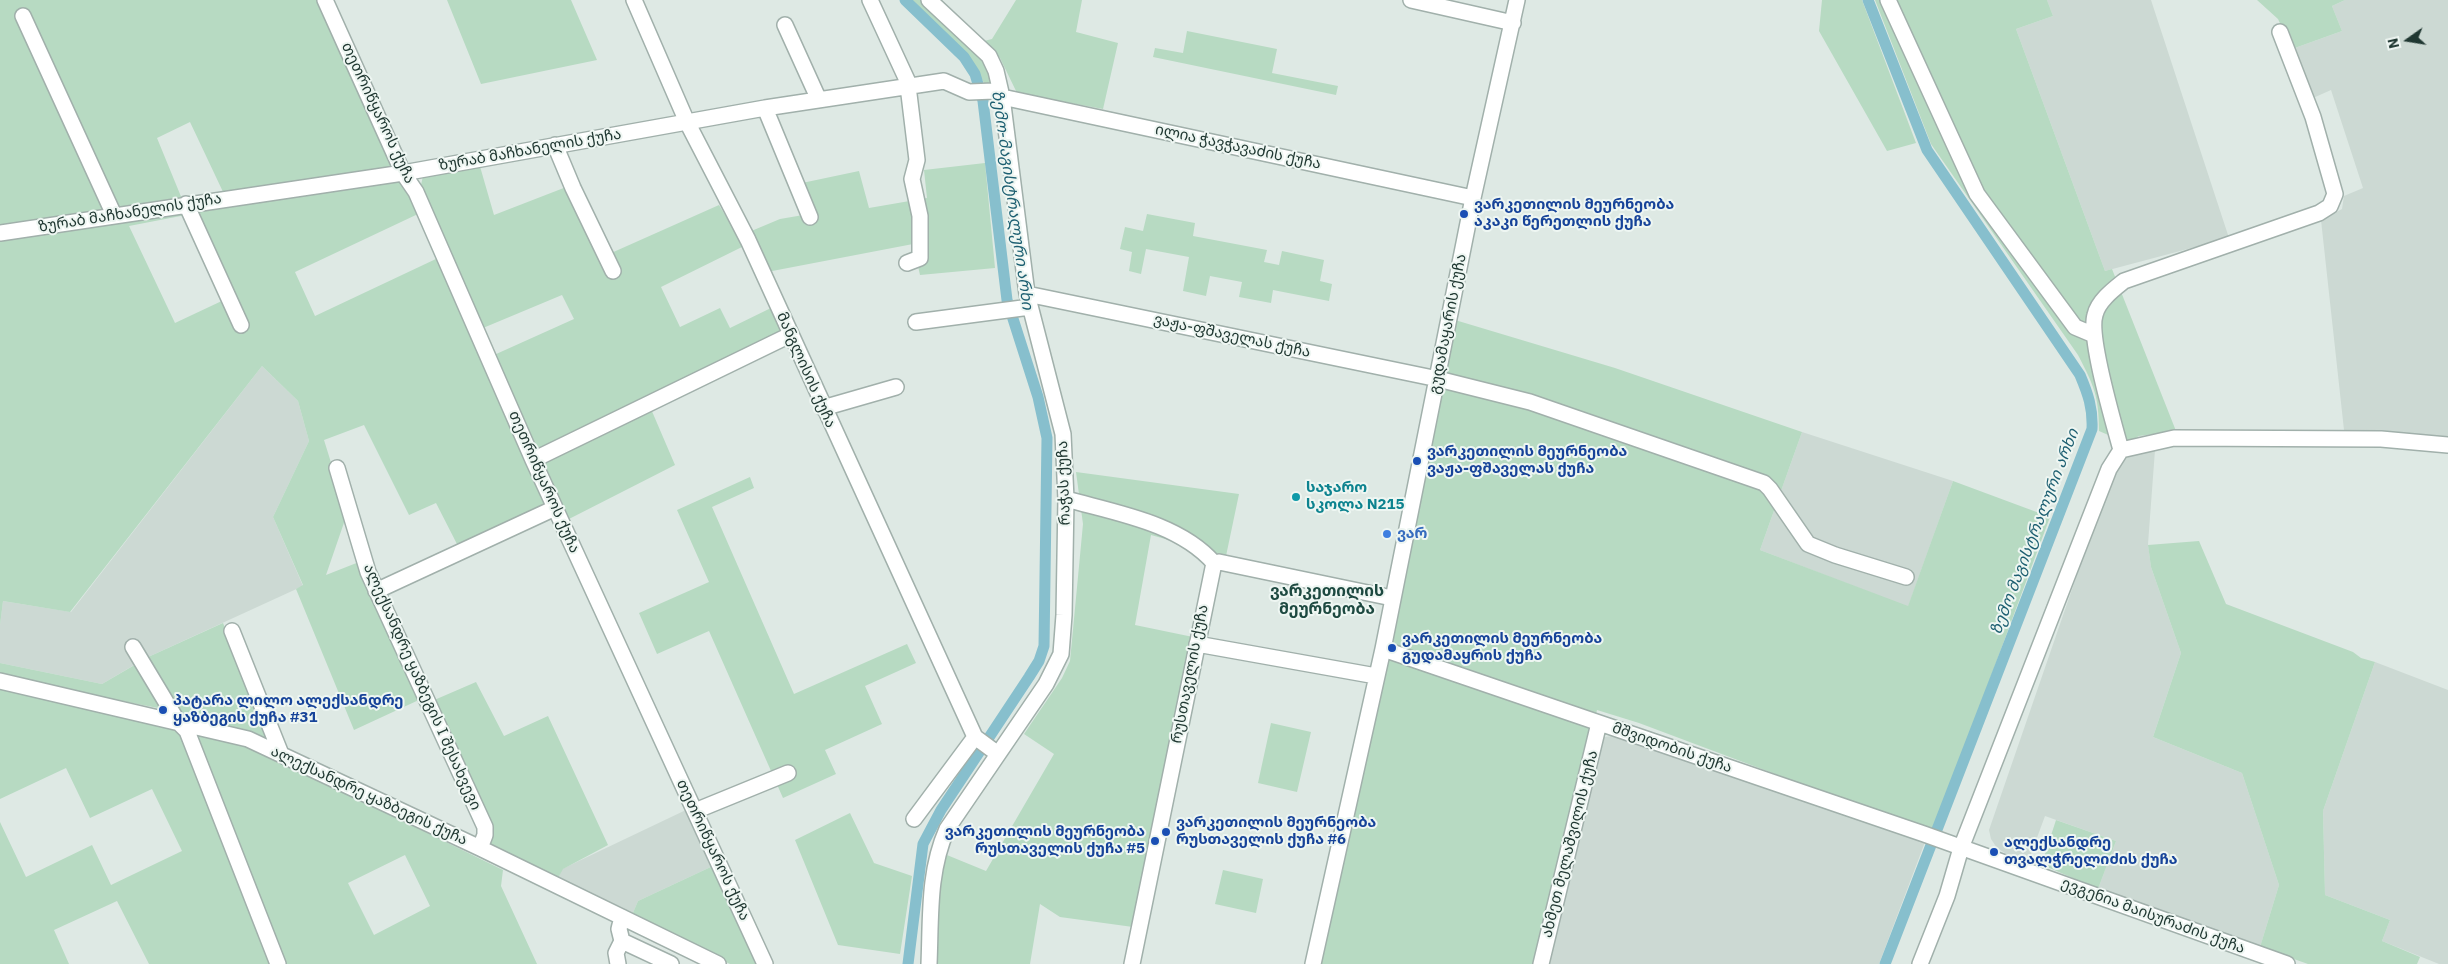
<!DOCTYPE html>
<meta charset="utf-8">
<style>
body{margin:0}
#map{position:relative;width:2448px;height:964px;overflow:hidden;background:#dee9e4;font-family:"IBM Plex Sans",sans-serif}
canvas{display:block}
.north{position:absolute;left:2383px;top:15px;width:50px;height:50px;-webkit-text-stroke:4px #eef6f2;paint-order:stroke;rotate:257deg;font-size:14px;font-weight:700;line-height:20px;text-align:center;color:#203832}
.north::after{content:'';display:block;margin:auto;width:18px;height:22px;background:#203832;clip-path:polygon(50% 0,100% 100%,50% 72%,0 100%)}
</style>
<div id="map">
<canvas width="2448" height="964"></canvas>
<div class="north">N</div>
</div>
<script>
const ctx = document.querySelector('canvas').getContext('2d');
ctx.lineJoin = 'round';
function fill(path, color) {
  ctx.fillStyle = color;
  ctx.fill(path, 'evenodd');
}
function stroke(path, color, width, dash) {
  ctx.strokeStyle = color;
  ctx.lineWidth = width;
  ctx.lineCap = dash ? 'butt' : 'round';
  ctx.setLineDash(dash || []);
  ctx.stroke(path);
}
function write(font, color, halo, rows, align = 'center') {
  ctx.font = font + ' "IBM Plex Sans","Noto Sans Georgian",sans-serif';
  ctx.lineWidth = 4;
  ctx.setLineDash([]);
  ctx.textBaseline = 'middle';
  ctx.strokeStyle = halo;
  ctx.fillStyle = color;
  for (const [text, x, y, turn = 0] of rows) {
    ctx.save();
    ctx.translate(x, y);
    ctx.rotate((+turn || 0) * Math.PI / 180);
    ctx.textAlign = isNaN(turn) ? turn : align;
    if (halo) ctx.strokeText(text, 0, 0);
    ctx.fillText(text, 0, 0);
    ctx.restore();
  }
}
fill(new Path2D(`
 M 2047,0 L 2151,0 L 2229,238 L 2105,271 L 2016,29 L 2053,16 Z
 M 2345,0 L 2448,0 L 2448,438 L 2344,430 L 2321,220 L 2342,209 L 2344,196 L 2363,188 L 2331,90 L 2313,98 L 2292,49 L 2342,31 L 2332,6 Z
 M 262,366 L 298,401 L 309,441 L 273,517 L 303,586 L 146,658 L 102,684 L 0,663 L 0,625 L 3,601 L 71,612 Z
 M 1802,432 L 1953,481 L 1908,607 L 1760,550 Z
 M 2155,450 L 2148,544 L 2151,567 L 2181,653 L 2153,737 L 2242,773 L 2279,885 L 2260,947 L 2098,889 L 2116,841 L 2045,816 L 2028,862 L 2008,855 L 1997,848 L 1991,839 L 1989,830 L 2109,482 L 2121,461 L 2130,456 Z
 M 2375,662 L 2448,690 L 2448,964 L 2439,964 L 2382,941 L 2390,920 L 2325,895 L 2323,811 Z
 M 1612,736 L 1925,842 L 1879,964 L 1548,964 L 1603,737 Z
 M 688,809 L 715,865 L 638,901 L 632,915 L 558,878 L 562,869 Z`), '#ccd9d3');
fill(new Path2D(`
 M 0,0 L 319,0 L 394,168 L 224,194 L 190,122 L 157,138 L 182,199 L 0,228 Z
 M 447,0 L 571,0 L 597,60 L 481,84 Z
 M 908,0 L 920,0 L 987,64 L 993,86 L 985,85 C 968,50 937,26 908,0 Z
 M 1016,0 L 1082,0 L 1076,32 L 1118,43 L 1103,109 L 1017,93 L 1000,58 L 984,41 L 992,39 Z
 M 1822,0 L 1862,0 L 1916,143 L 1887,151 L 1819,31 Z
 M 1875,0 L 2047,0 L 2053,16 L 2016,29 L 2105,271 L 2112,269 L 2176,431 L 2139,436 L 2127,443 L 2099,431 C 2099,396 2094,386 2078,355 L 1931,144 Z
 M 2257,0 L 2345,0 L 2332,6 L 2342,31 L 2292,49 L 2278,19 Z
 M 1187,31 L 1277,49 L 1272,73 L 1338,86 L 1336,95 L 1153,57 L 1155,48 L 1183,53 Z
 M 479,163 L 494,215 L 574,184 L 609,254 L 719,205 L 744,246 L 661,287 L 680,327 L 720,308 L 730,328 L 773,307 L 788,342 L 651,409 L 675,465 L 567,520 L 494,355 L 574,319 L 562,295 L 483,328 L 421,185 L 423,176 Z
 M 985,163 L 995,268 L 920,275 L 913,244 L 767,272 L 749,232 L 780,219 L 815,213 L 802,183 L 859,171 L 869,208 L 927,198 L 924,170 Z
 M 401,176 L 418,214 L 295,272 L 315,316 L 438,258 L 549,507 L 459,548 L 436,503 L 409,515 L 364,425 L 324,440 L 347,514 L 326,575 L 359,562 L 421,699 L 354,730 L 296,589 L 303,585 L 273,517 L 309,441 L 298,401 L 262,366 L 70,612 L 3,601 L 0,625 L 0,238 ZM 186,215 L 226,299 L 175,323 L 129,226 Z
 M 1147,214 L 1195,223 L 1193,236 L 1267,250 L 1264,262 L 1279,265 L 1282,251 L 1324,260 L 1320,281 L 1332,284 L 1329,301 L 1273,290 L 1271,303 L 1239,297 L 1242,282 L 1210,276 L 1206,296 L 1183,291 L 1189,257 L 1146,249 L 1141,274 L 1129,271 L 1132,252 L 1120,249 L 1125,227 L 1143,231 Z
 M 1455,320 L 1615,368 L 1802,432 L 1760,550 L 1908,606 L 1953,481 L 2050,517 L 1934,830 L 1799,783 L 1639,723 L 1597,710 L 1535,964 L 1321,964 L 1387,658 Z
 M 1076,472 L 1239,494 L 1226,556 L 1151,535 L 1135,625 L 1193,637 L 1133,927 L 1060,917 L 1040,904 L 1030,964 L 936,964 L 942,853 L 986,871 L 1054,754 L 1024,734 L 1062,678 L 1070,661 L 1083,524 Z
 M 750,477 L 754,488 L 712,507 L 794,694 L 907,644 L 916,663 L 865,686 L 882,724 L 825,750 L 836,774 L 783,798 L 709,631 L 657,654 L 639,613 L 709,582 L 677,510 Z
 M 2199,541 L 2226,604 L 2353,652 L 2361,658 L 2375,662 L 2323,811 L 2325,895 L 2390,920 L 2382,941 L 2420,957 L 2417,964 L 2308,964 L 2260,947 L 2279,885 L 2242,773 L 2153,737 L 2181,653 L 2151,567 L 2148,545 Z
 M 223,623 L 273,743 L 248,731 L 184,714 L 178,709 L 146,658 Z
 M 0,663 L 102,684 L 138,663 L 159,701 L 158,708 L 0,677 Z
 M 476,682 L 504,736 L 548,716 L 608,845 L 563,869 L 558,878 L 487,845 L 432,701 Z
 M 0,688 L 181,730 L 276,964 L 149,964 L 117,901 L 54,930 L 69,964 L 0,964 L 0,822 L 26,877 L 92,845 L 111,885 L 182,851 L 152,789 L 90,818 L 66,768 L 0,799 Z
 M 1271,723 L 1311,732 L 1297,792 L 1258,783 Z
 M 193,730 L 258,750 L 503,870 L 501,886 L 537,964 L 281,964 ZM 405,855 L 430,906 L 374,935 L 348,883 Z
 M 850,813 L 874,863 L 912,876 L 900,954 L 838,945 L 795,840 Z
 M 2056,820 L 2116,841 L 2098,889 L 2045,866 L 2043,860 Z
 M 715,865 L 759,964 L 730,964 L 632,915 L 638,901 Z
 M 1223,870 L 1263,879 L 1256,913 L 1215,904 Z`), '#b7dac2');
stroke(new Path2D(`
 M 905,0 L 964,57 L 975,74 L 983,101 L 1007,300 L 1038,397 L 1047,438 L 1044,646 L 1039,661 L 1029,677 L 941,810 L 923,844 L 908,964
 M 1868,0 L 1927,150 L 2080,375 C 2088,394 2093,408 2092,429 L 1885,964`), '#87bfcd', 11);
const minor = new Path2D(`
 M 325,0 L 403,173 L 416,192 L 533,460 L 765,964
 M 634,0 L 687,122 L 748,240 L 975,737 L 998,754
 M 870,0 L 907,80 L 908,86 L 917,160 L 912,179 L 920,216 L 920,258 L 907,263
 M 1411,0 L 1513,23
 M 1888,0 L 1977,194 L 2075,327 L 2094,335
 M 23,16 L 114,215
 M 785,25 L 819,100
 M 765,108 L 810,217
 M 555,145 L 573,188 L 613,271
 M 186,204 L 241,325
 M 0,233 L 403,173 L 765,108 L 944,81 L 969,92 L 994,91 L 1002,97 L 1473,198
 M 1027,294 L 1438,379 L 1530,402 L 1764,483 L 1770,489 L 1808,544 L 1835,555 L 1906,577
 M 916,322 L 1030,307
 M 823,408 L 896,387
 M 2121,450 C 2114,424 2088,337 2095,315 C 2098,301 2114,289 2124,281 L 2319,213 L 2330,206 L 2335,194 L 2313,117 L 2280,32
 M 533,460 L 790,335
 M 337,468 L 368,572 L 485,827 L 485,835 L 480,848
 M 1066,499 C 1116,513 1179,523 1214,563
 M 1214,563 L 1219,562 L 1392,598
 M 376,591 L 555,508
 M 232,631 L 281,754
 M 1197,644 L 1376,676
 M 133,647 L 178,722 L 187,731 L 278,964
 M 1383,649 L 1924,834 L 2287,964
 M 0,681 L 248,739 L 480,848 L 718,964
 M 695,811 L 788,773
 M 914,819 L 975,737
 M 622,917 L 619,929 L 622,941 L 671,964
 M 618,964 L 616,953 L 622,941
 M 929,964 C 931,917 928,872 947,829 L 1046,684 L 1061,654 L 1064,615 L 1066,499 L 1063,434 L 1027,294 L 1002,97 L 996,71 L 989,56 L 929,0
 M 1132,964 L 1214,563
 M 1313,964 L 1383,649 L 1473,198 L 1517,0
 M 1541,964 L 1599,723
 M 1920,964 L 1947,896 L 1961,848 L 2109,469 L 2121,450 L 2174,438 L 2381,439 L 2448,445`);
stroke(minor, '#a1b0ab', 18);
stroke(minor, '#fff', 15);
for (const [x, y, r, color] of [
 [1464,214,5,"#1a4fb4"],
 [1417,461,5,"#1a4fb4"],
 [1296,497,5,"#0f9aa8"],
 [1387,534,5,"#3f7fe0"],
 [1392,648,5,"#1a4fb4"],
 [163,710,5,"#1a4fb4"],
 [1166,832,5,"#1a4fb4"],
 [1155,841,5,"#1a4fb4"],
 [1994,852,5,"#1a4fb4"]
]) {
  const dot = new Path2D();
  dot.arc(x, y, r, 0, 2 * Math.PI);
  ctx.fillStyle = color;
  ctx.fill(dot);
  stroke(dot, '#eef6f2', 2);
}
write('15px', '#203832', '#eef6f2', [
 ["თეთრიწყაროს ქუჩა",378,113,65],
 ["ილია ჭავჭავაძის ქუჩა",1238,147,12],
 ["ზურაბ მაჩხანელის ქუჩა",530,150,-10],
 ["ზურაბ მაჩხანელის ქუჩა",130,213,-9],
 ["გუდამაყარის ქუჩა",1448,324,-79],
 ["ვაჟა-ფშაველას ქუჩა",1232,336,12],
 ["მანგლისის ქუჩა",806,370,66],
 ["თეთრიწყაროს ქუჩა",544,482,66],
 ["რაჭას ქუჩა",1064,483,-92],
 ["რუსთაველის ქუჩა",1190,674,-79],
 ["ალექსანდრე ყაზბეგის I შესახვევი",422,687,66],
 ["მშვიდობის ქუჩა",1672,748,19],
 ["ალექსანდრე ყაზბეგის ქუჩა",369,796,25],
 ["ახმეთ მელაშვილის ქუჩა",1570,844,-76],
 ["თეთრიწყაროს ქუჩა",713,850,65],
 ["ევგენია მაისურაძის ქუჩა",2153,916,20]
]);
write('bold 15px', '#164399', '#eef6f2', [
 ["ვარკეთილის მეურნეობა",1474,205],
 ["აკაკი წერეთლის ქუჩა",1474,222],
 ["ვარკეთილის მეურნეობა",1427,452],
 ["ვაჟა-ფშაველას ქუჩა",1427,469],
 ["ვარკეთილის მეურნეობა",1402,639],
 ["გუდამაყრის ქუჩა",1402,656],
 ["პატარა ლილო ალექსანდრე",173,701],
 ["ყაზბეგის ქუჩა #31",173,718],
 ["ვარკეთილის მეურნეობა",1176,823],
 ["რუსთაველის ქუჩა #6",1176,840],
 ["ვარკეთილის მეურნეობა",1145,832,"right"],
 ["რუსთაველის ქუჩა #5",1145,849,"right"],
 ["ალექსანდრე",2004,843],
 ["თვალჭრელიძის ქუჩა",2004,860]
], 'left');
write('bold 15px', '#0d838f', '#eef6f2', [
 ["საჯარო",1306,488],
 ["სკოლა N215",1306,505]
], 'left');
write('bold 15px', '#366cbe', '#eef6f2', [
 ["ვარ",1397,534]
], 'left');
write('italic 16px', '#1d5f71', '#eef6f2', [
 ["ზემო-მაგისტრალური არხი",1012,200,82],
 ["ზემო მაგისტრალური არხი",2035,532,-69]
]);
write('bold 16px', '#1d4940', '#eef6f2', [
 ["ვარკეთილის",1327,591],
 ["მეურნეობა",1327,609]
]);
</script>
